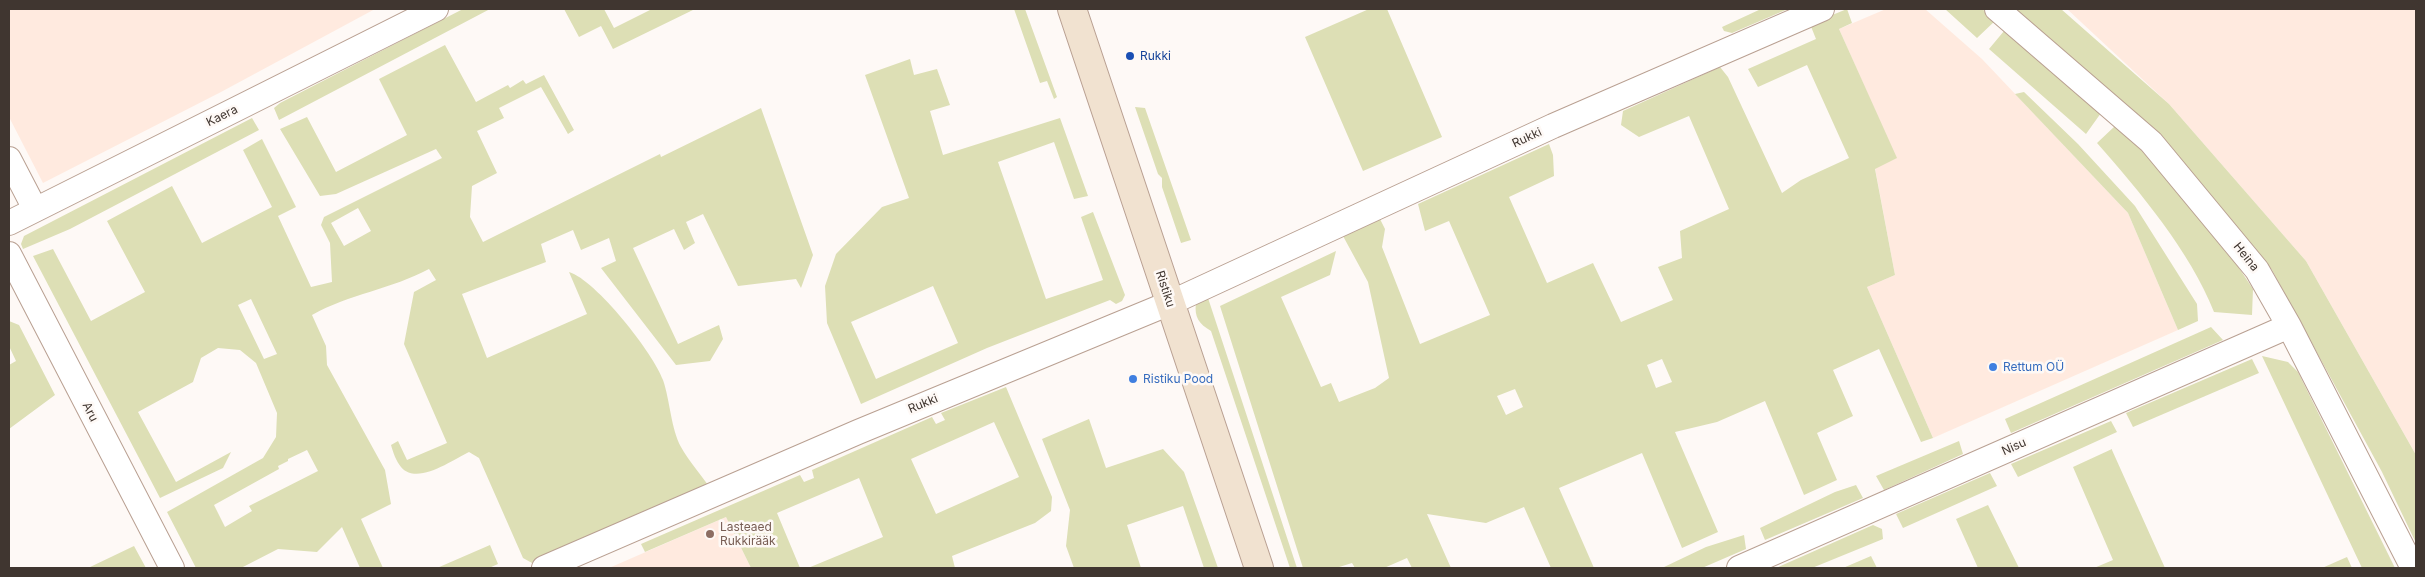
<!DOCTYPE html>
<meta charset="utf-8">
<style>
body{margin:0}
#map{position:relative;width:2425px;height:577px;overflow:hidden;background:#fef9f6;font-family:Inter,sans-serif}
canvas{display:block}
.frame{position:absolute;inset:0;border:10px solid #403630;pointer-events:none}
</style>
<div id="map">
<canvas width="2425" height="577"></canvas>
<div class="frame"></div>
</div>
<script>
const ctx = document.querySelector('canvas').getContext('2d');
ctx.lineJoin = 'round';
function fill(path, color) {
  ctx.fillStyle = color;
  ctx.fill(path, 'evenodd');
}
function stroke(path, color, width, dash) {
  ctx.strokeStyle = color;
  ctx.lineWidth = width;
  ctx.lineCap = dash ? 'butt' : 'round';
  ctx.setLineDash(dash || []);
  ctx.stroke(path);
}
function write(font, color, halo, rows, align = 'center') {
  ctx.font = font + ' Inter,sans-serif';
  ctx.lineWidth = 5;
  ctx.setLineDash([]);
  ctx.textBaseline = 'middle';
  ctx.strokeStyle = halo;
  ctx.fillStyle = color;
  for (const [text, x, y, turn = 0] of rows) {
    ctx.save();
    ctx.translate(x, y);
    ctx.rotate((+turn || 0) * Math.PI / 180);
    ctx.textAlign = isNaN(turn) ? turn : align;
    if (halo) ctx.strokeText(text, 0, 0);
    ctx.fillText(text, 0, 0);
    ctx.restore();
  }
}
fill(new Path2D(`
 M 9,9 L 375,9 L 221,92 L 43,183 L 9,117 Z
 M 1886,9 L 1925,9 L 1982,59 L 2128,213 L 2178,330 L 1933,438 L 1867,287 L 1895,275 L 1875,168 L 1896,158 L 1839,29 Z
 M 2067,9 L 2416,9 L 2416,455 L 2306,261 L 2169,104 Z
 M 726,517 L 751,568 L 609,568 Z`), '#ffeadf');
fill(new Path2D(`
 M 463,9 L 490,9 L 279,120 L 274,108 L 280,103 Z
 M 564,9 L 604,9 L 614,28 L 652,9 L 695,9 L 613,49 L 601,26 L 579,37 Z
 M 1014,9 L 1025,9 L 1057,97 L 1054,99 L 1047,81 L 1040,83 Z
 M 1369,9 L 1387,9 L 1442,137 L 1363,171 L 1305,37 Z
 M 1761,9 L 1788,9 L 1732,33 L 1724,31 L 1722,27 Z
 M 1847,9 L 1852,23 L 1839,29 L 1897,158 L 1875,169 L 1895,275 L 1867,287 L 1933,438 L 1921,442 L 1879,349 L 1833,370 L 1853,416 L 1817,433 L 1837,480 L 1804,495 L 1765,401 L 1717,422 L 1675,432 L 1718,532 L 1682,548 L 1642,453 L 1559,488 L 1594,568 L 1551,568 L 1524,507 L 1486,523 L 1427,514 L 1451,568 L 1412,568 L 1407,558 L 1384,568 L 1355,568 L 1352,563 L 1336,568 L 1303,568 L 1220,306 L 1336,251 L 1330,275 L 1281,297 L 1321,387 L 1331,383 L 1339,402 L 1375,388 L 1389,378 L 1368,282 L 1343,236 L 1380,219 L 1385,229 L 1382,247 L 1420,344 L 1490,315 L 1449,221 L 1425,231 L 1418,204 L 1549,144 L 1553,155 L 1554,176 L 1509,197 L 1547,283 L 1593,263 L 1621,322 L 1673,300 L 1658,267 L 1682,258 L 1680,231 L 1729,209 L 1689,116 L 1639,137 L 1621,125 L 1623,111 L 1720,67 L 1728,77 L 1782,193 L 1801,180 L 1849,158 L 1807,65 L 1758,87 L 1748,69 L 1816,39 L 1810,24 ZM 1662,359 L 1672,382 L 1656,388 L 1647,365 ZM 1515,389 L 1523,407 L 1506,415 L 1497,396 Z
 M 1945,9 L 1982,9 L 1996,20 L 1977,38 Z
 M 2015,9 L 2061,9 L 2169,104 L 2306,261 L 2416,455 L 2416,543 L 2382,472 L 2272,270 L 2149,126 Z
 M 2004,31 L 2101,113 L 2086,134 L 1989,49 Z
 M 445,45 L 476,102 L 508,85 L 510,88 L 523,80 L 526,84 L 544,75 L 574,130 L 568,134 L 541,87 L 499,108 L 504,118 L 477,131 L 497,173 L 472,186 L 470,217 L 483,242 L 660,154 L 661,157 L 761,108 L 813,255 L 801,288 L 796,279 L 738,286 L 703,214 L 686,222 L 695,243 L 684,250 L 674,229 L 633,248 L 678,344 L 719,325 L 723,339 L 710,361 L 676,365 L 601,268 L 616,261 L 609,238 L 581,250 L 573,230 L 541,244 L 546,262 L 462,294 L 487,358 L 587,314 L 569,272 C 596,280 654,354 663,380 C 670,400 671,429 681,447 C 688,460 699,472 708,485 L 532,563 L 523,558 L 479,458 L 469,452 C 452,460 417,486 401,467 C 396,461 393,452 391,445 L 398,441 L 407,460 L 447,443 L 404,344 L 414,292 L 436,280 L 429,269 C 392,289 349,294 312,315 L 326,346 L 327,365 L 385,470 L 391,504 L 361,519 L 383,568 L 360,568 L 342,527 L 317,552 L 278,549 L 241,568 L 196,568 L 167,512 L 263,458 L 276,437 L 277,413 L 256,363 L 240,350 L 218,348 L 201,358 L 193,382 L 138,412 L 176,482 L 231,452 L 223,468 L 160,498 L 33,256 L 53,249 L 91,321 L 145,292 L 107,221 L 172,186 L 202,243 L 272,207 L 243,150 L 262,139 L 296,207 L 278,216 L 311,287 L 332,282 L 330,243 L 321,225 L 324,217 L 442,158 L 436,149 L 336,194 L 320,196 L 280,129 L 307,117 L 336,172 L 407,135 L 379,79 ZM 358,208 L 371,231 L 344,246 L 331,223 ZM 251,299 L 277,354 L 264,359 L 238,305 ZM 307,450 L 318,471 L 249,506 L 252,511 L 225,527 L 214,505 L 279,469 L 278,466 L 288,461 L 288,459 Z
 M 910,59 L 914,75 L 937,69 L 950,105 L 930,111 L 943,155 L 1060,118 L 1088,196 L 1074,199 L 1054,142 L 998,162 L 1046,299 L 1103,280 L 1081,217 L 1093,212 L 1125,295 L 1122,301 L 1116,304 L 1110,300 L 987,348 L 861,404 L 827,323 L 825,286 L 836,254 L 882,207 L 909,198 L 865,75 ZM 933,286 L 958,343 L 876,379 L 851,322 Z
 M 2024,92 L 2078,144 L 2135,206 L 2197,304 L 2198,321 L 2178,330 L 2128,213 L 2015,94 Z
 M 1135,107 L 1145,108 L 1191,240 L 1181,243 L 1162,187 L 1162,178 L 1158,174 Z
 M 252,118 L 259,130 L 70,229 L 23,249 L 21,244 L 24,236 Z
 M 2115,126 L 2152,160 L 2219,238 L 2253,289 L 2252,315 L 2214,312 C 2190,251 2140,192 2097,143 Z
 M 1208,298 L 1297,568 L 1290,568 L 1211,331 C 1199,324 1194,317 1196,303 Z
 M 9,321 L 19,325 L 55,395 L 9,429 L 9,365 L 16,361 L 9,346 Z
 M 2211,327 L 2223,340 L 2011,433 L 2005,419 Z
 M 2262,356 L 2288,362 L 2298,372 L 2395,568 L 2362,568 Z
 M 2252,359 L 2259,373 L 2133,427 L 2126,413 Z
 M 1006,387 L 1052,497 L 1051,511 L 1035,523 L 952,556 L 955,568 L 808,568 L 883,537 L 859,478 L 777,513 L 800,568 L 751,568 L 726,517 L 645,552 L 641,544 L 800,475 L 804,482 L 814,478 L 812,470 L 932,417 L 936,424 L 945,420 L 941,413 ZM 994,422 L 1019,477 L 936,514 L 911,459 Z
 M 1089,419 L 1106,468 L 1163,449 L 1184,472 L 1218,568 L 1204,568 L 1183,506 L 1127,525 L 1141,568 L 1074,568 L 1066,546 L 1070,510 L 1042,439 Z
 M 2111,421 L 2117,432 L 2018,477 L 2011,464 Z
 M 1959,441 L 1963,454 L 1884,490 L 1876,476 Z
 M 2112,449 L 2112,450 L 2165,568 L 2094,568 L 2113,560 L 2073,467 Z
 M 1990,473 L 1997,486 L 1903,528 L 1896,514 Z
 M 1856,485 L 1863,498 L 1765,540 L 1760,528 L 1835,492 Z
 M 1988,505 L 2019,568 L 1978,568 L 1956,519 Z
 M 1873,525 L 1882,529 L 1883,539 L 1812,568 L 1776,568 Z
 M 1744,535 L 1746,549 L 1702,568 L 1662,568 L 1706,547 Z
 M 490,545 L 498,564 L 489,568 L 437,568 Z
 M 134,546 L 146,568 L 88,568 Z
 M 1871,556 L 1877,568 L 1843,568 Z
 M 2347,557 L 2352,568 L 2322,568 Z`), '#dddfb5');
const street = new Path2D(`
 M 1997,9 L 2151,142 L 2257,270 L 2289,326 L 2413,568
 M 9,159 L 35,209
 M 9,223 L 436,9
 M 9,254 L 172,568
 M 544,568 L 858,432 L 1170,303 L 1553,126 L 1822,9
 M 1739,568 L 2289,326`);
const secondary = new Path2D(`
 M 1072,9 L 1259,568`);
stroke(street, '#b9a092', 26);
stroke(secondary, '#b9a092', 30);
stroke(street, '#fff', 24);
stroke(secondary, '#f1e2d0', 28);
for (const [x, y, r, color] of [
 [1130,56,5,"#1a4fb4"],
 [1993,367,5,"#3f7fe0"],
 [1133,379,5,"#3f7fe0"],
 [710,534,5,"#8d6e63"]
]) {
  const dot = new Path2D();
  dot.arc(x, y, r, 0, 2 * Math.PI);
  ctx.fillStyle = color;
  ctx.fill(dot);
  stroke(dot, '#fef9f6', 2);
}
write('12px', '#164399', '#fef9f6', [
 ["Rukki",1140,56]
], 'left');
write('12px', '#403630', '#fef9f6', [
 ["Kaera",222,116,-26],
 ["Rukki",1527,138,-25],
 ["Heina",2246,257,51],
 ["Ristiku",1165,289,72],
 ["Rukki",923,404,-23],
 ["Aru",90,412,63],
 ["Nisu",2014,447,-24]
]);
write('12px', '#366cbe', '#fef9f6', [
 ["Rettum OÜ",2003,367],
 ["Ristiku Pood",1143,379]
], 'left');
write('12px', '#785e54', '#fef9f6', [
 ["Lasteaed",720,527],
 ["Rukkirääk",720,541]
], 'left');
</script>
